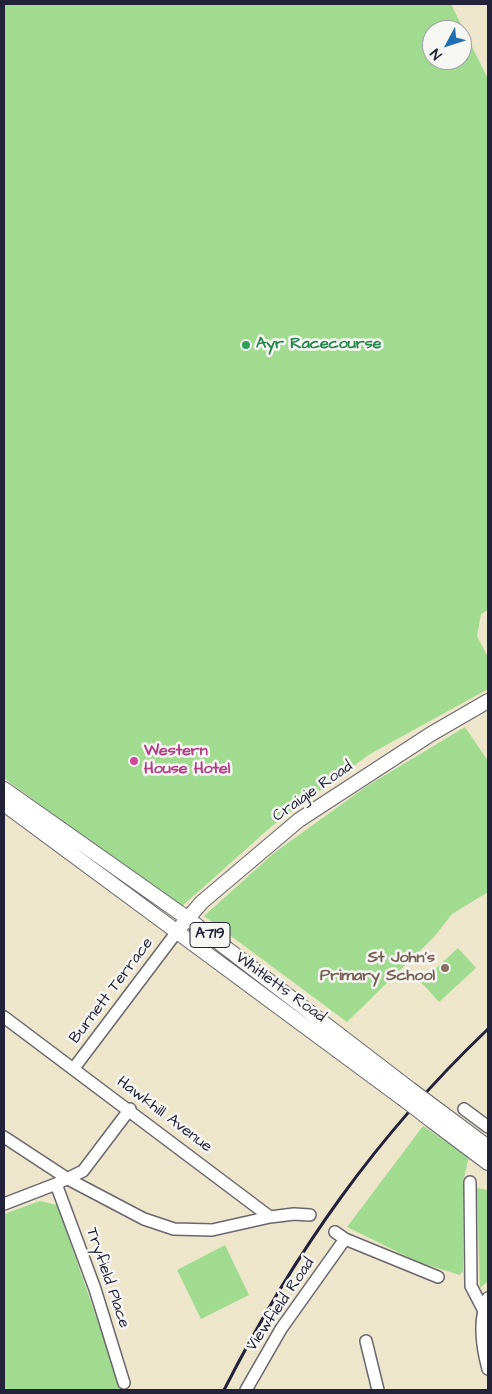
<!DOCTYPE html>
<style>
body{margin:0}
#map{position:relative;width:492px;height:1394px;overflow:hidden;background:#eee6cb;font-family:"Architects Daughter",sans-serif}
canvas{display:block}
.frame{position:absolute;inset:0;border:5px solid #22223b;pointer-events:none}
.north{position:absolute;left:422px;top:20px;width:50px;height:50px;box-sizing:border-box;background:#f6f6f2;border:1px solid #a1a1a9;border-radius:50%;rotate:230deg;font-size:14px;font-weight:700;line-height:20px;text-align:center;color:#22223b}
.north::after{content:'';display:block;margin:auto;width:18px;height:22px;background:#1f6fb2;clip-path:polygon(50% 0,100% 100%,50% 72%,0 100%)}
</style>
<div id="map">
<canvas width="492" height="1394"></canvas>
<div class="frame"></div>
<div class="north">N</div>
</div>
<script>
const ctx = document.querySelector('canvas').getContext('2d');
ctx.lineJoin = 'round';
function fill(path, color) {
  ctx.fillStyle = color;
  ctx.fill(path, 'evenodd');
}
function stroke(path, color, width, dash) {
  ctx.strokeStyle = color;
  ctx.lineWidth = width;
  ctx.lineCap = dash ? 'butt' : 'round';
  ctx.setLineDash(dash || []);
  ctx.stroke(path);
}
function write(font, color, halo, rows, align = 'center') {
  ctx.font = font + ' "Architects Daughter",sans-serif';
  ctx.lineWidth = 5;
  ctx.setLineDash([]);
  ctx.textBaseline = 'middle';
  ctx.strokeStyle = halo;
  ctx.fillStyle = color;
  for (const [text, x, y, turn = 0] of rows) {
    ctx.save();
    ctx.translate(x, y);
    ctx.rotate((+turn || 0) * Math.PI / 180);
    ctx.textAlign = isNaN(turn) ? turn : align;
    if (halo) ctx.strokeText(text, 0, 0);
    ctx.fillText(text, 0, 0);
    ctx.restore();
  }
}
fill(new Path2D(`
 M 4,4 L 451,4 L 488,79 L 488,610 L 481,614 L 477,636 L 488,657 L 488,689 L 370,754 L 273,825 L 180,908 L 4,778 ZM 432,30 L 462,30 L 462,60 L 432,60 Z
 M 465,727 L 488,761 L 488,892 L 452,914 L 434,937 L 347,1022 L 204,916 L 274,853 L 367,786 Z
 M 458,948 L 476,968 L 439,1002 L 421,982 Z
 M 423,1126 L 469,1157 L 463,1181 L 463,1271 L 460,1275 L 418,1262 L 347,1227 Z
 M 477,1188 L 488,1190 L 488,1281 L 480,1288 Z
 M 40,1201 L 57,1205 L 122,1390 L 4,1390 L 4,1214 Z
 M 225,1245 L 249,1295 L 201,1319 L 177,1270 Z`), '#a0db8f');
const minor = new Path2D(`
 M 4,1017 L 270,1217 L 294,1214 L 310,1215
 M 74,1068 L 176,933
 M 464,1109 L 488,1127
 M 4,1137 L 68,1179 L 144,1219 L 174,1229 L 212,1230 L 270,1217
 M 470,1182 L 471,1286 L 483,1309
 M 56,1184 L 95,1289 L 124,1383
 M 4,1204 L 56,1184 L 83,1171 L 130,1109
 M 335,1232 L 345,1239 L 438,1277
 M 488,1298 C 478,1320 482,1347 488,1369
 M 366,1341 L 378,1390
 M 246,1390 L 281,1329 L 345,1239`);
const major = new Path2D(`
 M 4,789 L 187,918 L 410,1089
 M 4,804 L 402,1098
 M 182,925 L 202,902 L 299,820 L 431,734 L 488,701
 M 441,1112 L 488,1147
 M 432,1121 L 488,1163`);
stroke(minor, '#69676d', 14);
stroke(major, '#69676d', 16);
stroke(minor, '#fff', 11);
stroke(major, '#fff', 14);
stroke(new Path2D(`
 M 224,1390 C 294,1253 376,1136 488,1029`), '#22223b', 3);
const majorBridge = new Path2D(`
 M 410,1089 L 441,1112
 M 402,1098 L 432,1121`);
stroke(majorBridge, '#69676d', 16, []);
stroke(majorBridge, '#fff', 14);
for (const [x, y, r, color] of [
 [246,345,5,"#2e9e5b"],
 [134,761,5,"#d1479c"],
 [445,968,5,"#8d6e63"]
]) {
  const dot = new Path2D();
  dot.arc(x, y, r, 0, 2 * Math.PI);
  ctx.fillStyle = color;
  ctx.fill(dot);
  stroke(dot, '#f6f6f2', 2);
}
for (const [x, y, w] of [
 [210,935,40]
]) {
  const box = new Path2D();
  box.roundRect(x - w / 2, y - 12.5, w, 25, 4);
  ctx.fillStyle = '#f6f6f2';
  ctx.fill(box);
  stroke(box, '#22223b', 1);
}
write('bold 15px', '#22223b', null, [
 ["A719",210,935]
]);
write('bold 16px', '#27864d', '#f6f6f2', [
 ["Ayr Racecourse",256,345]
], 'left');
write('bold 16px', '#b23c85', '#f6f6f2', [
 ["Western",144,752],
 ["House Hotel",144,770]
], 'left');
write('16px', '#22223b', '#f6f6f2', [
 ["Craigie Road",313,792,-35],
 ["Whitletts Road",280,988,36],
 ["Burnett Terrace",112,991,-53],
 ["Hawkhill Avenue",164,1115,37],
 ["Tryfield Place",107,1278,71],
 ["Viewfield Road",281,1305,-56]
]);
write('bold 16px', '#785e54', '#f6f6f2', [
 ["St John's",435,959],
 ["Primary School",435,977]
], 'right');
</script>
